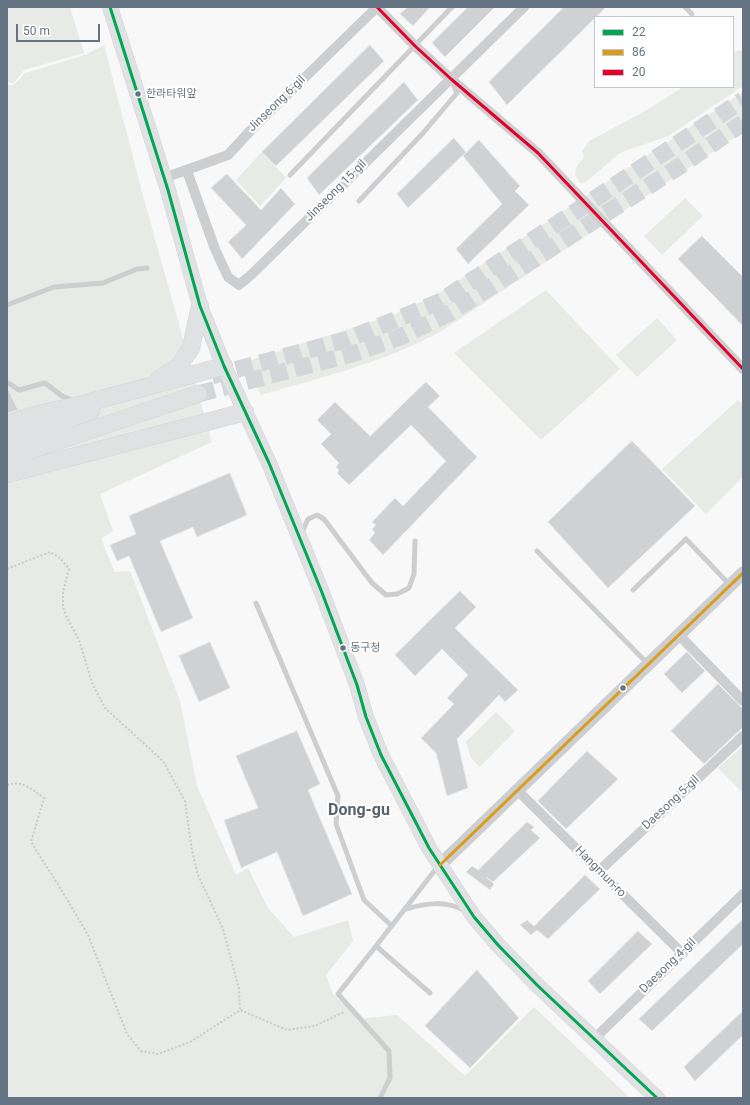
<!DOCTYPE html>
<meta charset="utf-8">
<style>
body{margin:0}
#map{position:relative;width:750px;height:1105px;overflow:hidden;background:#f8f8f8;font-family:Roboto,sans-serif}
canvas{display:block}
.frame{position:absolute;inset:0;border:8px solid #647482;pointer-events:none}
.legend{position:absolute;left:594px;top:16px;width:140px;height:72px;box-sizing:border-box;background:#fff;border:1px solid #c1c7cd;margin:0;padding:5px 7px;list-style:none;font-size:12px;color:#647482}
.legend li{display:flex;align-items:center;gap:8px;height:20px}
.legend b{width:20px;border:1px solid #c1c7cd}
.scale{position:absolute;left:16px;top:24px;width:84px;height:18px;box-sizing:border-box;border:2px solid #647482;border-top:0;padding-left:5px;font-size:12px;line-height:14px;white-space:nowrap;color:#647482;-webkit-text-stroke:3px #fff;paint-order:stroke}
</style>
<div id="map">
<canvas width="750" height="1105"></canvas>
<div class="frame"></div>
<ul class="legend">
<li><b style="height:5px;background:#00a651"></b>22</li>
<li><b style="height:5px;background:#da9c1a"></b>86</li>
<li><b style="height:5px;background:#e4002b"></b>20</li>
</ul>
<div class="scale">50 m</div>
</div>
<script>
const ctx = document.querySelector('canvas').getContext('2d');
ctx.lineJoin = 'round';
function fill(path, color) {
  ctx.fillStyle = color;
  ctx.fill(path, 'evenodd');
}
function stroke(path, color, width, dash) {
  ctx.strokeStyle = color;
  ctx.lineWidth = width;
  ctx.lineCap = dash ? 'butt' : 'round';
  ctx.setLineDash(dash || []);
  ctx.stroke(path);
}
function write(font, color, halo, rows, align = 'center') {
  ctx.font = font + ' Roboto,"Noto Sans KR",sans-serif';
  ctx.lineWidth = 4;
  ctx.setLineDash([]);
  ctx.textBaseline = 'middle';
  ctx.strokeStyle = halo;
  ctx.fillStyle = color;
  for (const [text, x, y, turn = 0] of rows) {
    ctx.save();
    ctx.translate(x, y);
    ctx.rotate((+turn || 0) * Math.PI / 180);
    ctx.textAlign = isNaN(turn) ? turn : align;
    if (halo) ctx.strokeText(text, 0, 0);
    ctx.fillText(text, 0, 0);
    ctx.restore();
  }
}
fill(new Path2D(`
 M 7,7 L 70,7 L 84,53 L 24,70 L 14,83 L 7,82 Z
 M 104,45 L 143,196 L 212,442 L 100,494 L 113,531 L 101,539 L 115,572 L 130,571 L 180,701 L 197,786 L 236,875 L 248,868 L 268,908 L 294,937 L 348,920 L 353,941 L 326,975 L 333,994 L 358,1019 L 397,1015 L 465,1076 L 534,1007 L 630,1098 L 7,1098 L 7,85 L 14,85 L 25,73 L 85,55 Z
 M 743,50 L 743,86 L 668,136 L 620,153 L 586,182 L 580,183 L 575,175 L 577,165 L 584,158 L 582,151 L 589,141 L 642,113 L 683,87 L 733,87 L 733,52 Z
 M 743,92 L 743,132 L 443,330 C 386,362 323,377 261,395 L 244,362 L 396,314 L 441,292 Z
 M 262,152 L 286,178 L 260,206 L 236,180 Z
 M 685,198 L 703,216 L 662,255 L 644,236 Z
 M 546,290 L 620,369 L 541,440 L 454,353 Z
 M 657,318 L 677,340 L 637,377 L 616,355 Z
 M 738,400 L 743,405 L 743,477 L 706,514 L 662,469 Z
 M 496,712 L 515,731 L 480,767 L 471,758 L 466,742 Z
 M 743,746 L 743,793 L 718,768 Z`), '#e7eae5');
const building = new Path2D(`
 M 408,7 L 430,7 L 413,26 L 400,14 Z
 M 468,7 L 495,7 L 445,57 L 432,43 Z
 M 564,7 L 606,7 L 507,105 L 489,82 Z
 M 370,45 L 384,61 L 276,166 L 262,152 Z
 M 404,82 L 418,100 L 319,195 L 307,178 Z
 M 454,138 L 466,152 L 408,208 L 397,194 Z
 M 479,140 L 520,186 L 515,191 L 529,205 L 468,264 L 456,249 L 502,204 L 463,156 Z
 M 227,174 L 261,210 L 281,188 L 295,204 L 242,259 L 228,242 L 246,225 L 211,188 Z
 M 702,236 L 743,277 L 743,326 L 678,259 Z
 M 426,382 L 440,396 L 428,407 L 477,457 L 383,555 L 369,540 L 375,533 L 372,529 L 376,525 L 372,522 L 395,498 L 403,506 L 446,461 L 411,425 L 349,485 L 337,473 L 339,470 L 336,467 L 339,463 L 321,444 L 331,434 L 317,420 L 335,402 L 370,436 Z
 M 7,387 L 18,410 L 7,413 Z
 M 632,441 L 695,506 L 608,588 L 548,522 Z
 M 230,473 L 247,515 L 197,537 L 193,527 L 160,541 L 193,618 L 161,632 L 129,556 L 117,561 L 110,545 L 136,534 L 129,516 Z
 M 460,591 L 476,607 L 455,628 L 518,690 L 505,702 L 499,695 L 457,739 L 468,788 L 447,796 L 436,753 L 421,738 L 454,704 L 447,698 L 468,675 L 442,649 L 415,676 L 395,655 Z
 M 210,642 L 230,688 L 199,702 L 179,656 Z
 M 687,652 L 705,671 L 682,693 L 664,674 Z
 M 718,684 L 743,709 L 743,727 L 704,764 L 671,731 Z
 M 297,731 L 320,784 L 308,790 L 352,894 L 303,916 L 277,852 L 241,868 L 224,820 L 258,808 L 236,756 Z
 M 587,751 L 618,779 L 566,829 L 538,801 Z
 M 527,822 L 534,827 L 531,830 L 540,838 L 493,882 L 486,877 L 494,884 L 490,890 L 466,872 L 472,866 L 478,870 Z
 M 585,875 L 600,889 L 548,939 L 537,930 L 531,935 L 520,925 L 527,920 L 534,926 Z
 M 743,919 L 743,944 L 652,1031 L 639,1019 Z
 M 638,931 L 652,944 L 600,994 L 588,981 Z
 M 477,970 L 519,1018 L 470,1068 L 425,1026 Z
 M 743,1011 L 743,1035 L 695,1081 L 684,1067 Z`);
fill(building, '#cfd1d2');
stroke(building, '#e8e8e8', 1);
stroke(new Path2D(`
 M 212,376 L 346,340 L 441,301 L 743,100
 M 198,394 L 352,354 L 400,337 L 448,314 L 677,168 L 743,123`), '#d3d7da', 17, [17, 8]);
const secondary = new Path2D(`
 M 110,7 L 168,190 L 200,306 L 224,366 L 269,463 L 321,590 L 357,685 L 366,717 L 381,755 L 429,848 L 474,917 L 498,945 L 537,985 L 657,1098`);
const trunk = new Path2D(`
 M 159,379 L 179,366 L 191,348 L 200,306
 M 7,424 L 34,415 L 83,404 L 224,366
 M 7,442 L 91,411
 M 7,458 L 198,394
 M 7,474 L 245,412`);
stroke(secondary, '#d5d6d7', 16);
stroke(trunk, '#d4d5d5', 18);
stroke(new Path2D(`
 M 7,569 L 50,552 L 60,558 L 69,569 L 63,592 L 63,606 L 66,616 L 79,640 L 92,683 L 105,708 L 163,761 L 185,801 L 192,851 L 198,875 L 223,929 L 239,989 L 240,1010
 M 7,785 C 23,780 31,789 44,798 L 31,842 L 62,891 L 88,935 L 127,1034 L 141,1051 L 158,1054 L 190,1042 L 240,1010 L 287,1030 L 315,1026 L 344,1012`), '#cacbcc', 2, [2, 2]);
stroke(new Path2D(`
 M 685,7 L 692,14
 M 290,175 L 452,7
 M 359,201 L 423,133 L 457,93 L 453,84
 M 7,305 L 54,287 L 103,283 L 137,269 L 147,268
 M 7,382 L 19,390 L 45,383 L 62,396 L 75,401
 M 302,532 L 308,519 L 317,515 L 324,519 L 372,583 L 386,595 L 397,594 L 409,588 L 414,574 L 415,541
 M 537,551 L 648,664
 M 633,590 L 686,539 L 730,585
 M 256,603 L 338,796 L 336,824 L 364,900 L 392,926
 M 406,909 C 426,903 446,900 465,911
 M 376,946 L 338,994 L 389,1051 L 390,1078 L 380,1098
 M 430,993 L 376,946 L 439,865`), '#cdcecf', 5);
stroke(new Path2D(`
 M 377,7 L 415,46 L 451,79 L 538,153 L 743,369
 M 187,171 L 215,249 L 228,277 L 239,285 L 252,274 L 524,7
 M 164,178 L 228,155 L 250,131 L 377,7
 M 679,635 L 743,701
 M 518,791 L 682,953
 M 599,871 L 743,736
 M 594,1039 L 743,894`), '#cdcecf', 10);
stroke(new Path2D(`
 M 440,865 L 743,573`), '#cdcecf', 13);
stroke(secondary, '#e0e1e2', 15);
stroke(trunk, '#e0e1e2', 17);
stroke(new Path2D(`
 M 110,7 L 168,190 L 200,306 L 224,366 L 269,463 L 321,590 L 357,685 L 366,717 L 381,755 L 429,848 L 474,917 L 498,945 L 537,985 L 657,1098`), '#00a651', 3);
stroke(new Path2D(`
 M 440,865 L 743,573`), '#da9c1a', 3);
stroke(new Path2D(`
 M 377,7 L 415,46 L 451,79 L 538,153 L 743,369`), '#e4002b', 3);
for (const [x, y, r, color] of [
 [138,94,3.5,"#647482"],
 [343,648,3.5,"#647482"],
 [623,688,3.5,"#647482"]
]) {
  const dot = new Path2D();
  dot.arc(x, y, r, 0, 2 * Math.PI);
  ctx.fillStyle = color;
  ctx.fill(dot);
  stroke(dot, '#fff', 1.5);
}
write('11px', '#647482', '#fff', [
 ["한라타워앞",146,94],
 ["동구청",350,648]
], 'left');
write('12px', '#647482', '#fff', [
 ["Jinseong 6-gil",277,104,-44],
 ["Jinseong 15-gil",336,191,-45],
 ["Daesong 5-gil",671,803,-43],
 ["Hangmun-ro",600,872,45],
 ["Daesong 4-gil",668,966,-44]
]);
write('bold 16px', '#56636d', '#fff', [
 ["Dong-gu",359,811]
]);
</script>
